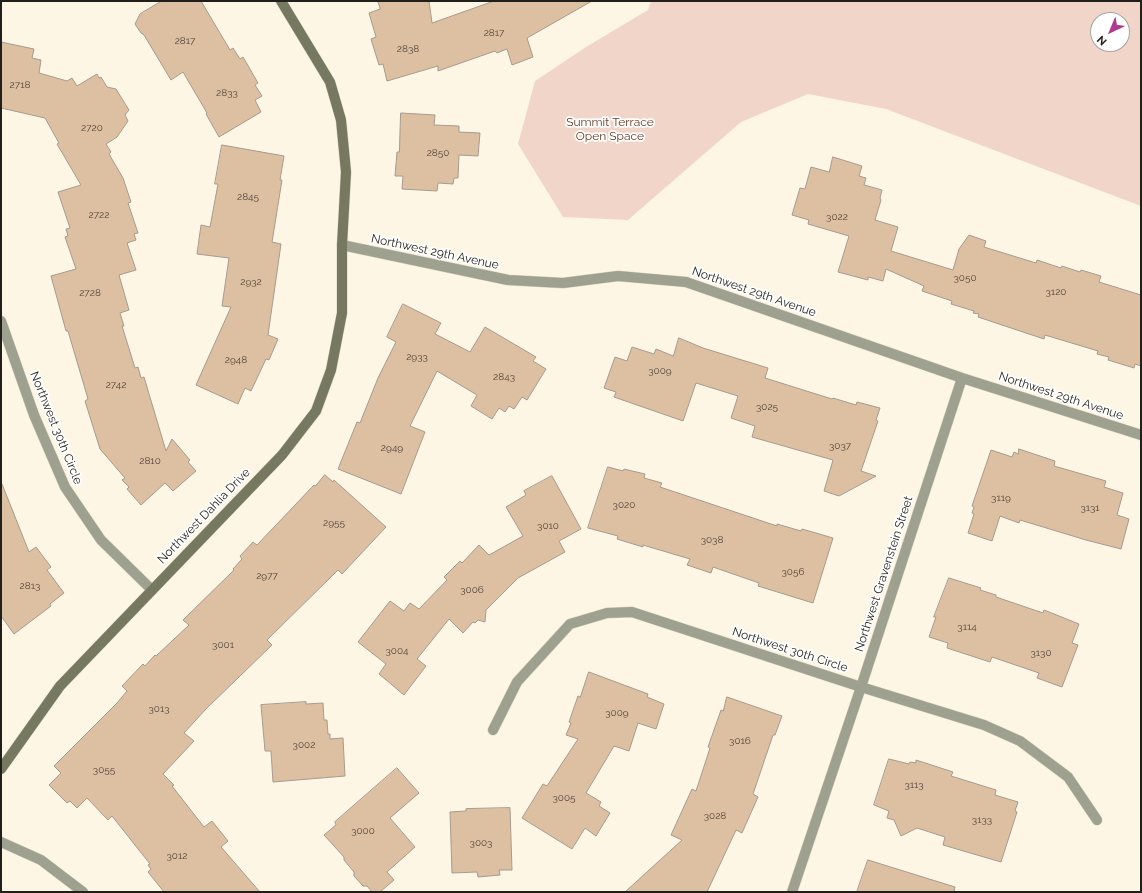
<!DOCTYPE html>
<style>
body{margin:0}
#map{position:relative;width:1142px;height:893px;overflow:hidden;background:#fdf6e5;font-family:Raleway,sans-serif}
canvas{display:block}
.frame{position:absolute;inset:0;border:2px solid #211f19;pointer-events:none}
.north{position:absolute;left:1090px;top:12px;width:40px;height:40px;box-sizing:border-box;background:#fff;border:1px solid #a6a5a3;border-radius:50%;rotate:224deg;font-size:11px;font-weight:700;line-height:16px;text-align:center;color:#211f19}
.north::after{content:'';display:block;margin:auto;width:14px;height:18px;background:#b03a91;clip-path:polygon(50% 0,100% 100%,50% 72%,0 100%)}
</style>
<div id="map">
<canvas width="1142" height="893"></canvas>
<div class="frame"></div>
<div class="north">N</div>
</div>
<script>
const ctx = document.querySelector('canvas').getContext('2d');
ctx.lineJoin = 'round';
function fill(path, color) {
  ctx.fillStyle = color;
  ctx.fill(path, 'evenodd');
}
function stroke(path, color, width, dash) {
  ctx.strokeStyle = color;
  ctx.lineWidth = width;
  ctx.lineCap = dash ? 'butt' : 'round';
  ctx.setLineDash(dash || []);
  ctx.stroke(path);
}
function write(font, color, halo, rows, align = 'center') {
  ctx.font = font + ' Raleway,sans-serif';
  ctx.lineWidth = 3.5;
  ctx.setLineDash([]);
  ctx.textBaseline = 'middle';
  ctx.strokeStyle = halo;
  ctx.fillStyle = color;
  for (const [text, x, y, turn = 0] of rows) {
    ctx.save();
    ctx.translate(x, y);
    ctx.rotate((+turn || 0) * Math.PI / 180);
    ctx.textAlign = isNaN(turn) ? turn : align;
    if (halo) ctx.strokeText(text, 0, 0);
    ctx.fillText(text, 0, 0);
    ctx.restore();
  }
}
fill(new Path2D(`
 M 651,1 L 1141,1 L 1141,206 L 886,109 L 808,94 L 741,122 L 628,220 L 563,217 L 518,144 L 535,81 L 586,47 L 648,10 ZM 1098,20 L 1122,20 L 1122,44 L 1098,44 Z`), '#f1d5c9');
const building = new Path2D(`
 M 162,1 L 201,1 L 230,50 L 233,48 L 240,59 L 243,57 L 258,83 L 255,85 L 262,96 L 255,100 L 261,112 L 219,137 L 206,114 L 207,113 L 183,72 L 171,80 L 144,35 L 141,33 L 135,24 L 140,14 Z
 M 378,1 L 429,1 L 432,23 L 494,1 L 592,1 L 527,38 L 533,57 L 512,65 L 507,49 L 497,53 L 495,51 L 438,71 L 438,66 L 387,81 L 383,64 L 379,65 L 371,39 L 376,37 L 369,13 L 380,9 Z
 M 1,42 L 34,49 L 32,58 L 41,60 L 39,73 L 67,81 L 72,78 L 77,86 L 97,74 L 99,78 L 101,77 L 107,87 L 116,89 L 129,110 L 125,115 L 128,121 L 117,137 L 106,144 L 111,152 L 109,154 L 123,178 L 131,202 L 128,203 L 138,233 L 134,234 L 136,240 L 127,243 L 136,270 L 119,275 L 129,310 L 120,313 L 124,326 L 122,326 L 135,368 L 138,367 L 141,378 L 144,377 L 166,451 L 172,439 L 190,460 L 188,462 L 196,471 L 173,491 L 165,483 L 141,505 L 127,489 L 129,487 L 122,480 L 125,478 L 100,449 L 85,401 L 88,399 L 68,331 L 66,331 L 51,276 L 76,269 L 65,237 L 68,236 L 66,229 L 70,228 L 58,192 L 81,185 L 57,144 L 59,143 L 45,118 L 1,108 Z
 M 401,113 L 435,115 L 434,125 L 459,126 L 459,132 L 480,133 L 478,156 L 459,155 L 458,178 L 454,178 L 453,184 L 438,183 L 437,191 L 402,189 L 403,176 L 395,176 L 397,152 L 399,152 Z
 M 222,145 L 284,156 L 280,180 L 282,180 L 272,242 L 281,244 L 268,335 L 278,339 L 269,360 L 266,359 L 251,391 L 245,388 L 238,404 L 196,385 L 231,307 L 222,306 L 229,258 L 197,254 L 201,225 L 210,227 L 218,184 L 215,184 Z
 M 833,157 L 862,166 L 859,176 L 866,178 L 864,185 L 882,190 L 880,198 L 881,200 L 875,220 L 898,227 L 891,251 L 953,270 L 959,249 L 969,235 L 986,241 L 984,247 L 1036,263 L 1037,260 L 1061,268 L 1062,266 L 1080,272 L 1081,270 L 1101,276 L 1099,282 L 1141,295 L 1141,366 L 1135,364 L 1134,368 L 1108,360 L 1109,357 L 1097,354 L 1098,351 L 1045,335 L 1044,339 L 978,317 L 979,314 L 973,313 L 974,311 L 951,304 L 952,301 L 922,291 L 924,286 L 886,269 L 883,281 L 868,277 L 868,280 L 838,272 L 849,236 L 808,224 L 809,220 L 792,215 L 800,188 L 805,189 L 811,167 L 829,172 Z
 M 403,304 L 441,323 L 435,334 L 470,352 L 485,327 L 536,357 L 533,361 L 546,369 L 527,400 L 522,397 L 514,409 L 509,406 L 505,412 L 499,408 L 492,419 L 471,406 L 477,395 L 437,371 L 410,426 L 425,432 L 401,494 L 338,469 L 357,422 L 360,423 L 378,378 L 396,342 L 387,337 Z
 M 679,338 L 703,348 L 768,368 L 765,378 L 832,399 L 833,398 L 856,405 L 857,402 L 880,408 L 876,420 L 878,421 L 861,471 L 876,476 L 839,496 L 824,491 L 833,460 L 752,437 L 755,426 L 731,418 L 738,396 L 696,383 L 683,421 L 614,397 L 616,392 L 604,388 L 615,357 L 627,361 L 632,347 L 654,354 L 656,349 L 673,356 Z
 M 1019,449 L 1055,461 L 1054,466 L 1106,481 L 1104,487 L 1123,493 L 1117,515 L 1129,519 L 1121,549 L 1086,540 L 1020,520 L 1019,523 L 1000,516 L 992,541 L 968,533 L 974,514 L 972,513 L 974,507 L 972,506 L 991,450 L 1012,457 L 1014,452 L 1018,454 Z
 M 608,467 L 623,471 L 624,469 L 645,474 L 644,478 L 662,483 L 660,487 L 777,526 L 777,524 L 801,531 L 802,529 L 833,538 L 813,603 L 758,586 L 759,583 L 713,567 L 711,573 L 687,565 L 690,559 L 643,545 L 643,547 L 617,539 L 618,536 L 588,528 Z
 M 325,475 L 333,482 L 334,480 L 386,527 L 342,574 L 338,570 L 267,640 L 272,645 L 206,709 L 184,733 L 194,741 L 163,774 L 174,785 L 172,786 L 204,827 L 212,821 L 228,841 L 221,847 L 260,892 L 164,892 L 148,872 L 151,869 L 148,865 L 150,864 L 112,816 L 108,820 L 87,798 L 77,808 L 70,801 L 67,803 L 49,785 L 61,773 L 54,766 L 117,703 L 127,691 L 122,686 L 143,664 L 145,666 L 155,655 L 156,656 L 189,625 L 183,620 L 234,570 L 233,569 L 242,559 L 240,556 L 253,542 L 257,545 L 314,485 L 315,486 Z
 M 552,476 L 581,529 L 559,541 L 565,552 L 518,578 L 486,610 L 485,622 L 478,620 L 475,623 L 473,622 L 463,633 L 449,619 L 417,659 L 426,666 L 404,695 L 379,674 L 386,664 L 358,642 L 390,601 L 404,611 L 410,603 L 419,609 L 447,580 L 444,577 L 460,561 L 462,563 L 479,545 L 489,555 L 523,536 L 506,507 L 526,495 L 524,491 Z
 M 1,484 L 2,484 L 29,552 L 36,547 L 51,567 L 47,570 L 64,593 L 50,604 L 51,606 L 14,634 L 1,616 Z
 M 949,578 L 981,588 L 980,590 L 996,595 L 996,597 L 1043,613 L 1044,610 L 1079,624 L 1072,643 L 1078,645 L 1062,687 L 1037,678 L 1039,673 L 992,657 L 990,662 L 947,648 L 948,643 L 929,637 L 936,617 L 934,617 Z
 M 589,672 L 648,694 L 647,697 L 664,704 L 656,729 L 638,723 L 629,751 L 614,746 L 586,793 L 601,802 L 599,806 L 610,813 L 596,836 L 585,828 L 572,849 L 522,818 L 543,784 L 547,786 L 578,739 L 566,735 L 571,723 L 569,722 L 578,696 L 580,697 Z
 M 727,697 L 782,716 L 775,735 L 773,735 L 753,794 L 758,797 L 742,833 L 736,830 L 707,892 L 625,892 L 682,840 L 671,835 L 692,789 L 696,791 L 710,748 L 708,747 L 721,710 L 723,711 Z
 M 306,702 L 306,704 L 323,703 L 324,720 L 327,720 L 328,734 L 330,734 L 330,739 L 343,738 L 345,776 L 273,782 L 271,751 L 265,751 L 261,705 Z
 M 889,759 L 909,764 L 910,762 L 916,763 L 916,760 L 953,772 L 951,776 L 996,790 L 995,795 L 1018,802 L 1015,811 L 1017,812 L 1001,862 L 943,845 L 945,837 L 917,828 L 901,836 L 894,820 L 887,818 L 889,811 L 874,805 Z
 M 397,768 L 419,793 L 390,818 L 415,847 L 387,872 L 394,880 L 380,892 L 372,892 L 367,886 L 363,886 L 354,876 L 354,872 L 344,860 L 344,857 L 324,835 L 336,825 L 335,822 Z
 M 510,808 L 512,870 L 499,870 L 500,875 L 478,877 L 477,872 L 452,873 L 450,812 L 466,811 L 466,809 Z
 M 868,860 L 955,887 L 954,892 L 857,892 Z`);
fill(building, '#ddbfa1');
stroke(building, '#a79a8e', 1);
const street = new Path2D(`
 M 342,245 L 508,280 L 563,283 L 618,276 L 686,282 L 962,378 L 1141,435
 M 1,321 L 34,415 L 65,487 L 101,540 L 151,589
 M 493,730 L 517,682 L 570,624 L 607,613 L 632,612 L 861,687 L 984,725 L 1020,741 L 1068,777 L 1097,820
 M 1,842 L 41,860 L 83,892
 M 792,892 L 861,687 L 962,378`);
const secondary = new Path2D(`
 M 1,769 L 60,686 L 282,455 L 316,411 L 331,370 L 342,313 L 342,245 L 346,172 L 341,120 L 330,82 L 281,1`);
stroke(street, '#dad4c4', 11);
stroke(secondary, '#dad4c4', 11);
stroke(street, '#9fa190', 10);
stroke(secondary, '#76785f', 10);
write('10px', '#50473b', null, [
 ["2817",494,33],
 ["2817",185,41],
 ["2838",408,49],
 ["2718",20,85],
 ["2833",227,93],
 ["2720",92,128],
 ["2850",438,153],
 ["2845",248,197],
 ["2722",99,215],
 ["3022",837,217],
 ["3050",965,278],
 ["2932",251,282],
 ["3120",1056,292],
 ["2728",90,293],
 ["2933",417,357],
 ["2948",236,360],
 ["3009",660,371],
 ["2843",504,377],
 ["2742",116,385],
 ["3025",767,407],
 ["3037",840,446],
 ["2949",392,448],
 ["2810",150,461],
 ["3119",1001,498],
 ["3020",624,505],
 ["3131",1090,508],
 ["2955",334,523],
 ["3010",548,526],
 ["3038",712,540],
 ["3056",793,572],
 ["2977",267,576],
 ["2813",30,586],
 ["3006",472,590],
 ["3114",967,627],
 ["3001",223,645],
 ["3004",397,651],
 ["3130",1041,653],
 ["3013",159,709],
 ["3009",617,713],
 ["3016",740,741],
 ["3002",304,745],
 ["3055",104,770],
 ["3113",914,785],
 ["3005",564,798],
 ["3028",715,816],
 ["3133",982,820],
 ["3000",363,831],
 ["3003",481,843],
 ["3012",177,856]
]);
write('12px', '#6b371d', '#fff', [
 ["Summit Terrace",610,122],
 ["Open Space",610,136]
]);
write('12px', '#211f19', '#fff', [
 ["Northwest 29th Avenue",435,252,12],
 ["Northwest 29th Avenue",754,292,19],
 ["Northwest 29th Avenue",1061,396,18],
 ["Northwest 30th Circle",56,428,68],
 ["Northwest Dahlia Drive",204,516,-46],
 ["Northwest Gravenstein Street",884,574,-72],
 ["Northwest 30th Circle",790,650,18]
]);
</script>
